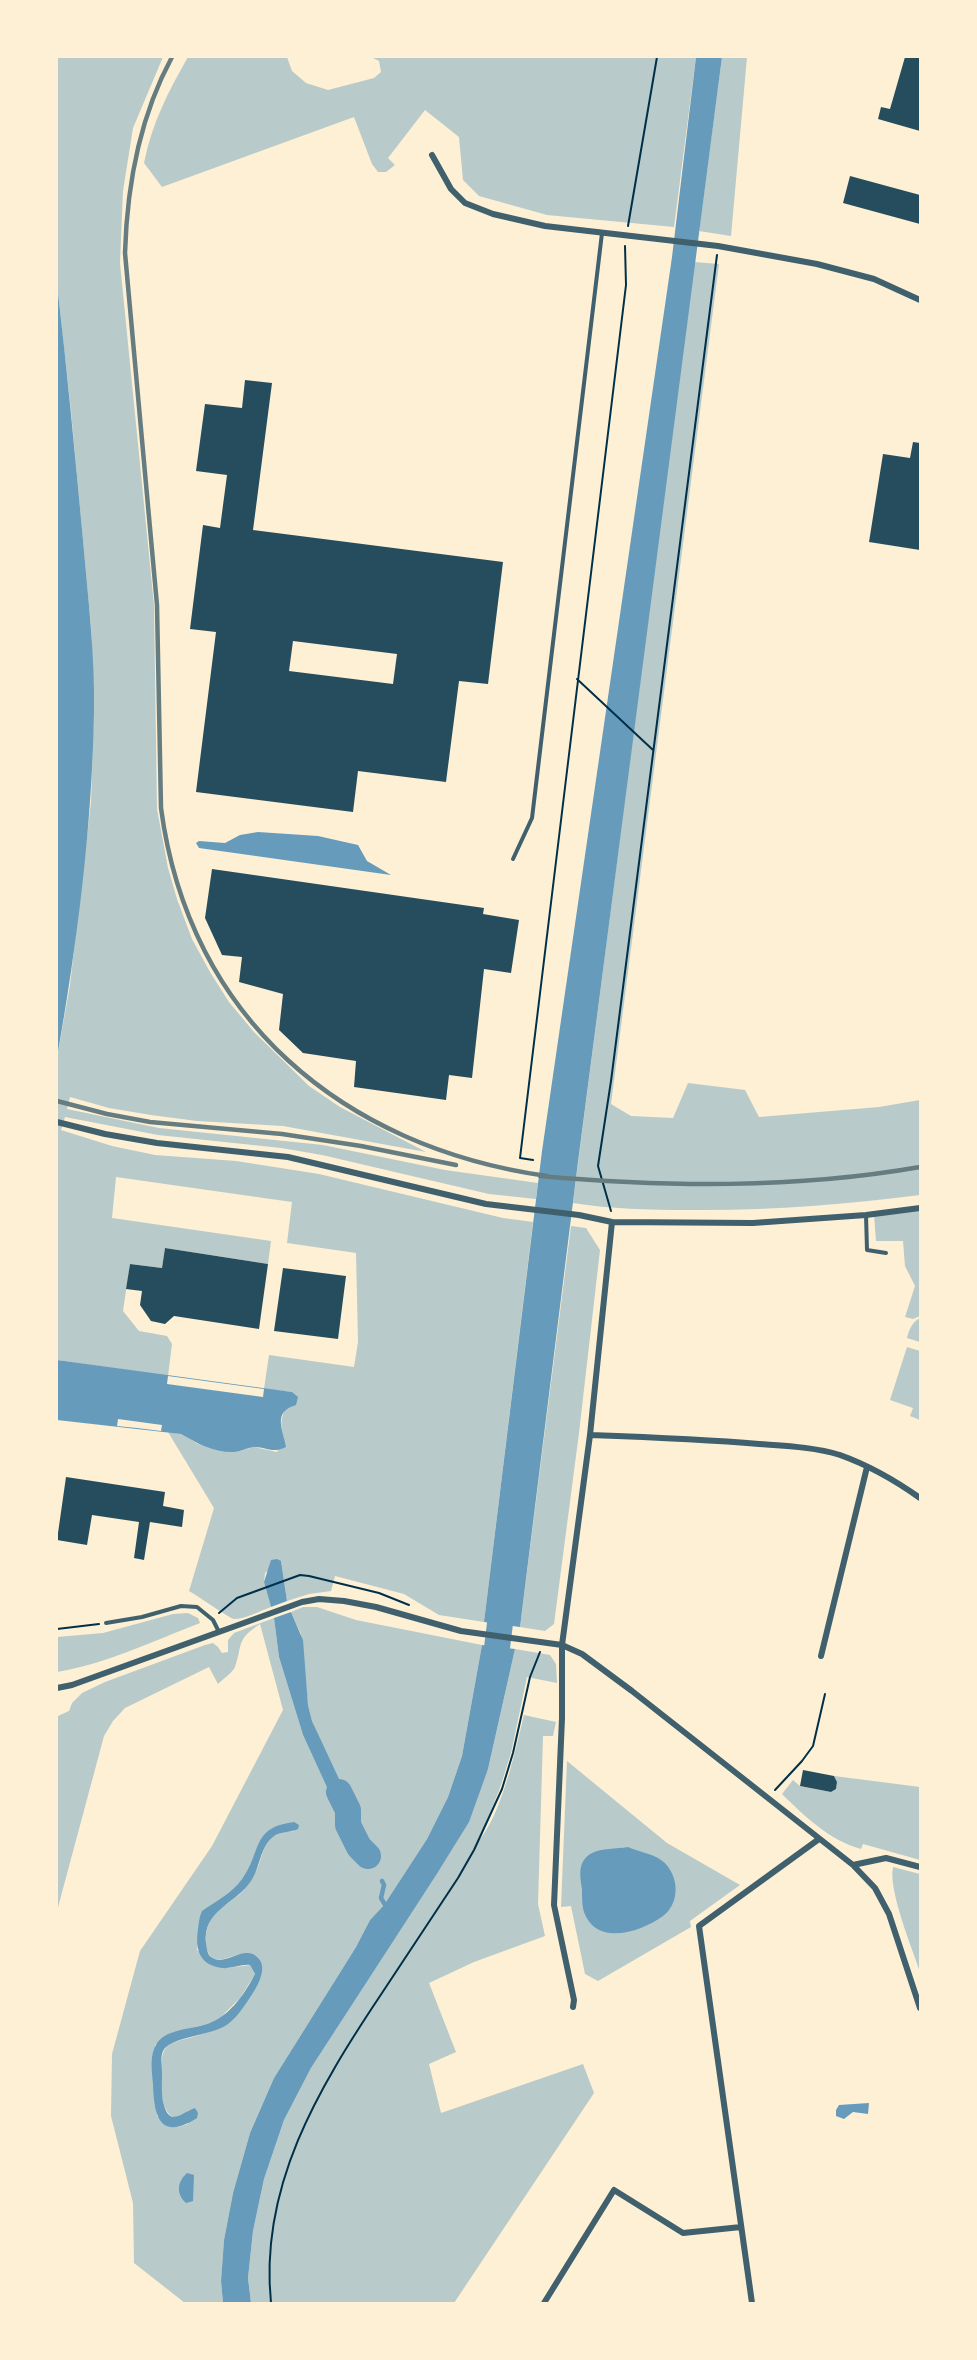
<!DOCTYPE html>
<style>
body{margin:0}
#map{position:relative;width:977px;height:2360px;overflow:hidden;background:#fdf0d5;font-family:Raleway,sans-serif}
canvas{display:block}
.frame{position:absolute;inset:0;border:58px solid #fdf0d5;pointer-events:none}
</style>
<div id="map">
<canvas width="977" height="2360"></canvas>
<div class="frame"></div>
</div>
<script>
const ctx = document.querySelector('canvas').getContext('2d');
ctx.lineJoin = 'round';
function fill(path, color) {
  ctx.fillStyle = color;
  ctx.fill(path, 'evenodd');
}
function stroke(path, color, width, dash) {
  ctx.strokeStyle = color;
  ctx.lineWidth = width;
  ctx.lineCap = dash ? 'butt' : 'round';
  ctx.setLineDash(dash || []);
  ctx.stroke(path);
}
fill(new Path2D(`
 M 57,57 L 163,57 L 133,128 L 123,191 L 120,263 L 154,605 L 157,809 L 168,868 L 177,899 L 192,939 L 210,972 L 229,1002 L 254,1032 L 309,1086 L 340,1107 L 426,1152 L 283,1126 L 197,1121 L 151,1115 L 109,1108 L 70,1097 L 67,1109 L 159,1128 L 323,1145 L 445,1170 L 538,1183 L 536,1199 L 489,1194 L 322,1155 L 281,1148 L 158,1135 L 65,1117 L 61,1130 L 112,1146 L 155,1155 L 236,1161 L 319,1174 L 503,1218 L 533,1222 L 484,1622 L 439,1615 L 404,1594 L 335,1576 L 331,1591 L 309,1594 L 287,1601 L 281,1561 L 265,1573 L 264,1582 L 271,1607 C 260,1611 245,1619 234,1619 C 231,1619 196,1595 189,1591 L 214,1508 L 168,1432 L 181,1434 L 198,1444 L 235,1452 L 254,1447 L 277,1452 L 284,1438 C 277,1417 286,1411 292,1392 L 264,1389 L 269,1355 L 354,1367 L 358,1342 L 356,1253 L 287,1243 L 292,1202 L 116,1177 L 112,1218 L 271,1241 L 268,1264 L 165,1248 L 162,1268 L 130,1264 L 123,1311 L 139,1331 L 167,1336 L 172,1344 L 168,1376 L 57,1360 L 57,1058 L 70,985 L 91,802 L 94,710 L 91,627 L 71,411 L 57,284 Z
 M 188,57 L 287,57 L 292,71 L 306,83 L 328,90 L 374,78 L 381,72 L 379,61 L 371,57 L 696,57 L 674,227 L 547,215 L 479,196 L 463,180 L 459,137 L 425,110 L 388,158 L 395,165 L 386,172 L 378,172 L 372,164 L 354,117 L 162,187 L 144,163 C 152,123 168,92 188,57 Z
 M 722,57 L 747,57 L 731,236 L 699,231 Z
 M 694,262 L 719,264 L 611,1104 L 631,1116 L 673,1118 L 688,1083 L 745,1090 L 759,1117 L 879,1107 L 920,1100 L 920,1195 C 842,1205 765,1211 687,1210 C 648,1210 611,1209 573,1203 Z
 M 920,1208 L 920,1316 L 913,1319 L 905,1317 L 915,1286 L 905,1266 L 903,1241 L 876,1241 L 874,1214 Z
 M 571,1226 L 586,1228 L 600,1250 L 579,1433 L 554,1624 L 545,1631 L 520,1627 Z
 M 920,1318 L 920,1342 L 907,1338 C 909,1330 912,1322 920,1318 Z
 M 907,1347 L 920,1351 L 920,1420 L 910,1416 L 913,1408 L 890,1400 Z
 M 303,1607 L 317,1607 L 356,1620 L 482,1645 L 462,1756 L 448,1797 L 427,1839 L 384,1905 L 370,1920 L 356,1947 L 274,2078 L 250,2133 L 233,2193 L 224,2240 L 221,2281 L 223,2303 L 185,2303 L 134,2263 L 133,2203 L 111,2116 L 112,2054 L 140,1951 L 212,1846 L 283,1710 L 260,1624 C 236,1640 243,1643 235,1667 C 232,1673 223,1679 218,1684 L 209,1667 L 125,1708 L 113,1721 L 104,1736 L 57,1911 L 57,1714 L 58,1716 L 69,1711 L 72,1703 L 82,1693 L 105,1682 L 205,1645 L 213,1643 L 218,1647 L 222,1653 L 228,1652 L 228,1640 L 234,1633 L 274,1618 L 279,1657 L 303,1735 L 330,1794 L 339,1803 L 349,1825 L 328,1758 L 312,1721 L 308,1705 L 301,1634 L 291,1612 ZM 294,1822 L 294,1831 C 284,1832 275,1833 269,1841 C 261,1850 261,1865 254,1874 C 251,1879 247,1885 244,1890 C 229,1905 210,1910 206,1934 C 206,1940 205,1947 208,1952 C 218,1975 247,1936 262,1966 C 245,2012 239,2024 189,2038 C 181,2040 170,2042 165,2049 C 157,2059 157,2142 189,2110 L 188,2124 L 178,2127 L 157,2116 L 155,2045 L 172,2033 L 211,2023 L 220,2018 L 240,1998 L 255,1974 L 250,1965 L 227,1968 L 197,1950 L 203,1911 C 216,1901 232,1893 242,1879 C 262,1853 252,1827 294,1822 Z
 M 188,1613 L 198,1618 L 200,1623 C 153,1641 106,1664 57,1672 L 57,1637 L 103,1633 L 173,1614 Z
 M 515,1649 L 550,1655 L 556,1664 L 557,1683 L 527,1677 L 511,1753 L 500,1788 L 478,1842 C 502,1813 515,1752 524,1715 L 556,1722 L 553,1736 L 543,1736 L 538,1904 L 545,1936 L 474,1962 L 429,1983 L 456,2052 L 429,2064 L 441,2113 L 583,2064 L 594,2093 L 454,2303 L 251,2303 L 248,2278 L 253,2231 L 264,2179 L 284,2120 L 311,2068 L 433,1880 L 488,1769 Z
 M 567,1761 L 667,1843 L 740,1885 L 690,1921 L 691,1927 L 598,1981 L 585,1974 L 571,1906 L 561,1907 Z
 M 834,1776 L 920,1787 L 920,1860 L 863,1844 L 861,1849 C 831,1841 804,1816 782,1794 L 793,1780 L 800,1786 L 831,1792 L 836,1789 L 837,1782 Z
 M 893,1867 L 920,1874 L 920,1972 C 912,1948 888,1890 893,1867 Z`), '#b9caca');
fill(new Path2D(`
 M 696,57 L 722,57 L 578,1162 L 520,1627 L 484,1622 L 542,1151 L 672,257 Z
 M 57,284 C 67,369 75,455 83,540 C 88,597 95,655 94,712 C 92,828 77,944 57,1058 Z
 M 258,832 L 318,836 L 358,845 L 367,861 L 391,875 L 199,848 L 196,843 L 199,841 L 225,843 L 240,835 Z
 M 57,1360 L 292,1392 L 298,1397 L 296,1405 C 272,1412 283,1429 286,1447 C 271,1454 268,1447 254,1447 C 247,1448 241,1451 235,1452 C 215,1453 198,1444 181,1434 L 57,1420 Z
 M 277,1559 L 281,1561 L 287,1601 L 271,1607 L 264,1582 L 271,1560 Z
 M 291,1612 L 303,1640 L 308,1705 L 312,1721 L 353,1809 L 354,1822 L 348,1825 L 339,1803 L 330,1794 L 303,1735 L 279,1657 L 274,1618 Z
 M 482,1645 L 515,1649 L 488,1769 L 469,1822 L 433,1880 L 311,2068 L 284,2120 L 264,2179 L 253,2231 L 248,2278 L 251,2303 L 223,2303 L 221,2281 L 224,2240 L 233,2193 L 250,2133 L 274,2078 L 356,1947 L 370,1920 L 384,1905 L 427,1839 L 448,1797 L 462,1756 Z
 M 294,1822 L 299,1825 L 298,1829 C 290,1833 280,1831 273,1837 C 260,1847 260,1868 251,1881 C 236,1904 202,1910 206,1944 C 207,1948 207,1954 211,1957 C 225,1968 244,1943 258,1958 C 269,1968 256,1989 249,1999 C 243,2008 235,2020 225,2026 C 211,2035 170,2037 163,2051 C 160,2058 162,2066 162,2073 C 162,2083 161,2096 164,2105 C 170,2128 184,2111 195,2108 L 198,2113 L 197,2118 C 159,2142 154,2115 153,2084 C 152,2071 149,2055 157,2043 C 169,2027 195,2030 212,2022 C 232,2013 245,1993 255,1974 L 250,1965 C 241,1964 231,1969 222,1968 C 199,1965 195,1949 198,1929 C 199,1923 199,1917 202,1911 C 216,1901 232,1893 242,1879 C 262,1852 251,1827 294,1822 Z
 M 628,1847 C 637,1851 649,1853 658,1858 C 679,1870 682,1902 663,1916 C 641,1932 597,1947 584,1912 C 582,1906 582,1896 582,1889 C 580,1876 577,1861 592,1853 C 601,1848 617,1849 628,1847 Z
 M 869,2103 L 868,2114 L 853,2112 L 844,2119 L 836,2116 L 836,2110 L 839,2105 Z
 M 187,2173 L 194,2175 L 193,2201 L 186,2203 C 176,2194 177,2182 187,2173 Z`), '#669bbc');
fill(new Path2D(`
 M 168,1376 L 264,1389 L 263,1397 L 167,1384 Z
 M 118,1419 L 162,1425 L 161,1431 L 137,1428 L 117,1426 Z`), '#fdf0d5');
stroke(new Path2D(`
 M 382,1881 L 384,1885 L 381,1898 L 387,1908`), '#669bbc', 4.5);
stroke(new Path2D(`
 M 493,1680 L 504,1591
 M 339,1792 L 348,1810 L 348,1825 L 359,1847 L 368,1856`), '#669bbc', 26);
fill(new Path2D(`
 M 905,57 L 920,57 L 920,131 L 878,119 L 881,107 L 890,109 Z
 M 850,176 L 920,195 L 920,224 L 843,203 Z
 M 245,380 L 272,383 L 253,530 L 503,562 L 488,684 L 459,681 L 446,782 L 358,771 L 353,812 L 196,792 L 216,632 L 190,629 L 203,525 L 220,528 L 227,475 L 196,471 L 205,404 L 242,408 ZM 293,641 L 397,654 L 393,684 L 289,671 Z
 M 913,442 L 920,443 L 920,550 L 869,542 L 883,454 L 910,458 Z
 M 212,869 L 484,908 L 483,914 L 519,920 L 511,973 L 484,969 L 472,1078 L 449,1075 L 446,1100 L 354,1087 L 356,1061 L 303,1053 L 279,1030 L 283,994 L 239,982 L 242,957 L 222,955 L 205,918 Z
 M 165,1248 L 268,1264 L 259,1329 L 174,1316 L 165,1324 L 151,1321 L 140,1305 L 142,1291 L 126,1289 L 130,1264 L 162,1268 Z
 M 283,1268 L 346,1276 L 338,1339 L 274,1331 Z
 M 66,1477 L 165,1492 L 163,1506 L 184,1510 L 182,1527 L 150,1522 L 144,1560 L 134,1558 L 139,1522 L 92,1515 L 87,1545 L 57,1540 Z
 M 803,1770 L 834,1776 L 837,1782 L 836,1789 L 831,1792 L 800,1786 Z`), '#264d5e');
stroke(new Path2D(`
 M 628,226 L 657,57
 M 577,679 L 653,750
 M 533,1160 L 520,1158 L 626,285 L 625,246
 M 611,1211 L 598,1166 L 611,1081 L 717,255
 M 219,1613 L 237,1598 L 300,1575 L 309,1576 L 379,1593 L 409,1605
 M 57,1629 L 99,1624
 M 775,1790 L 802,1761 L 813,1746 L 825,1694
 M 271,2303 C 259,2187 318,2089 380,1996 C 406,1957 432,1918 458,1878 L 474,1850 L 502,1789 L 513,1753 L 530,1677 L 540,1652`), '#003049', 2);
stroke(new Path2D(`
 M 513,859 L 532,818 L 602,233
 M 866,1215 L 867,1250 L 886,1253
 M 106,1623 L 142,1617 L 181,1606 L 197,1607 L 213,1620 L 219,1632`), '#3f606c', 4);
stroke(new Path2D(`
 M 432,155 L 451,189 L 465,203 L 493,214 L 545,226 L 718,246 L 817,264 L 874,279 L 920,300
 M 57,1122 L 105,1134 L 157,1143 L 288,1157 L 486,1204 L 579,1215 L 612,1222 L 753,1223 L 866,1215 L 920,1208
 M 590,1435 C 646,1437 702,1439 759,1444 C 786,1446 814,1447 840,1455 C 868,1465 896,1481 920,1498
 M 821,1656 L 867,1467
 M 57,1688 L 72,1685 L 302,1602 L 319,1599 L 344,1601 L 376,1607 L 461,1631 L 562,1645 L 582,1654 L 632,1691 L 853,1865 L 875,1888 L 889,1914 L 920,2008
 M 853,1865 L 886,1858 L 920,1867
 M 573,2007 L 574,2000 L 554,1905 L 562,1718 L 562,1645 L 590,1435 L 612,1222
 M 544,2303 L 614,2190 L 683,2233 L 741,2227
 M 752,2303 L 699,1926 L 819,1839`), '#3f606c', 6);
stroke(new Path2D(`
 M 172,57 C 139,118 127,185 125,253 L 157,605 L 161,808 C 189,1019 343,1147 547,1176
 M 57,1101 L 107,1114 L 150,1122 L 282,1134 L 361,1146 L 456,1165
 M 540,1176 C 666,1187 794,1189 920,1167`), '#657d81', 4.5);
</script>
